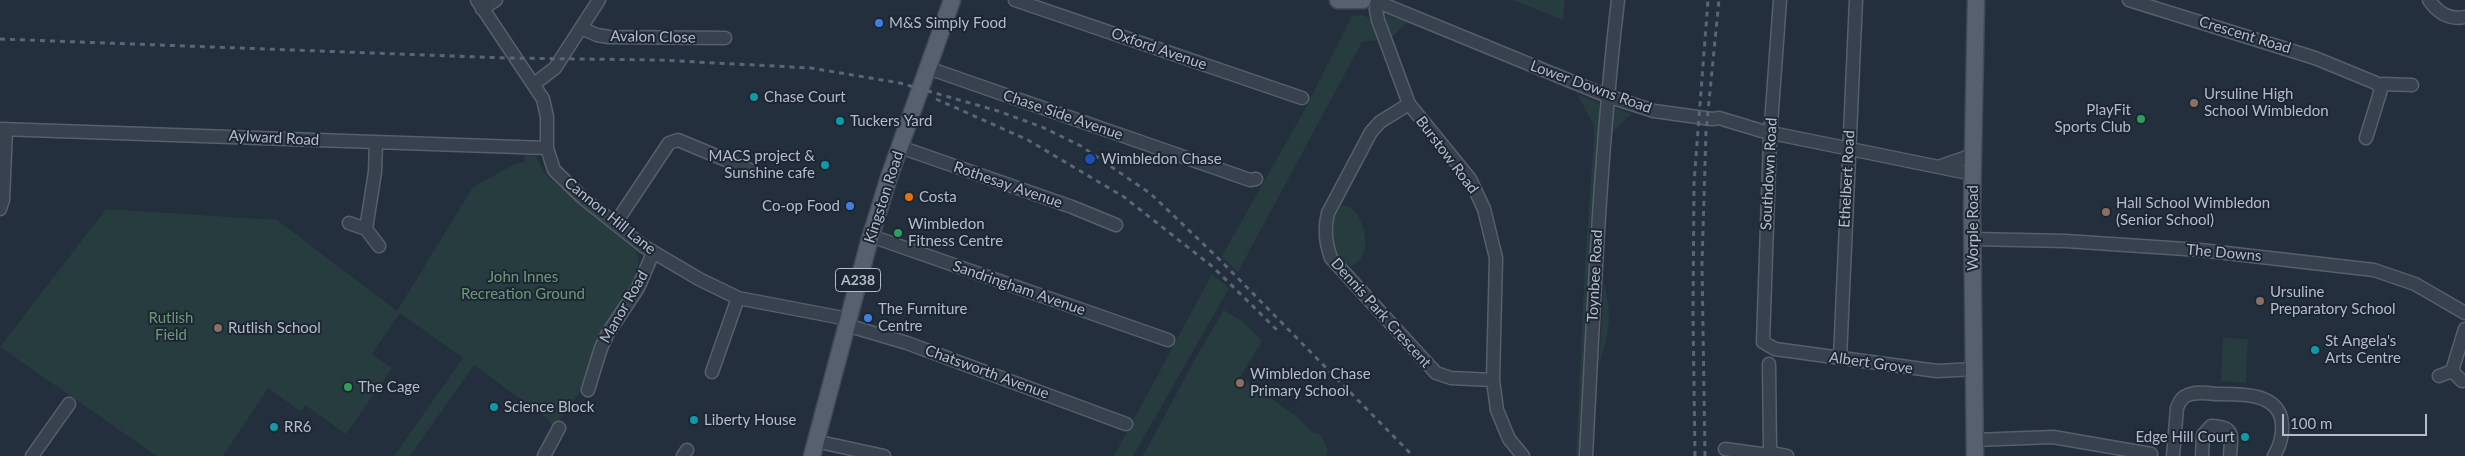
<!DOCTYPE html>
<style>
body{margin:0}
#map{position:relative;width:2465px;height:456px;overflow:hidden;background:#242f3e;font-family:Lato,sans-serif}
canvas{display:block}
.scale{position:absolute;left:2282px;top:414px;width:145px;height:22px;box-sizing:border-box;border:2px solid #b4bcc9;border-top:0;padding-left:6px;font-size:15px;line-height:18px;white-space:nowrap;color:#b4bcc9;-webkit-text-stroke:4px #1d2633;paint-order:stroke}
</style>
<div id="map">
<canvas width="2465" height="456"></canvas>
<div class="scale">100 m</div>
</div>
<script>
const ctx = document.querySelector('canvas').getContext('2d');
ctx.lineJoin = 'round';
function fill(path, color) {
  ctx.fillStyle = color;
  ctx.fill(path, 'evenodd');
}
function stroke(path, color, width, dash) {
  ctx.strokeStyle = color;
  ctx.lineWidth = width;
  ctx.lineCap = dash ? 'butt' : 'round';
  ctx.setLineDash(dash || []);
  ctx.stroke(path);
}
function write(font, color, halo, rows, align = 'center') {
  ctx.font = font + ' Lato,sans-serif';
  ctx.lineWidth = 4;
  ctx.setLineDash([]);
  ctx.textBaseline = 'middle';
  ctx.strokeStyle = halo;
  ctx.fillStyle = color;
  for (const [text, x, y, turn = 0] of rows) {
    ctx.save();
    ctx.translate(x, y);
    ctx.rotate((+turn || 0) * Math.PI / 180);
    ctx.textAlign = isNaN(turn) ? turn : align;
    if (halo) ctx.strokeText(text, 0, 0);
    ctx.fillText(text, 0, 0);
    ctx.restore();
  }
}
fill(new Path2D(`
 M 1513,0 L 1565,0 L 1563,20 Z
 M 1362,15 C 1374,18 1375,29 1379,40 L 1362,42 L 1238,272 L 1222,256 L 1304,111 L 1352,16 Z
 M 1387,15 L 1407,22 L 1392,37 L 1385,17 Z
 M 1577,94 L 1597,102 L 1600,106 L 1581,456 L 1576,456 L 1585,264 L 1594,137 L 1594,125 Z
 M 1615,108 L 1631,114 L 1610,134 L 1610,112 Z
 M 525,154 L 535,155 L 545,174 L 635,250 L 639,261 L 634,282 L 608,324 L 580,392 L 553,428 L 548,419 L 474,365 L 410,456 L 394,456 L 463,358 L 400,313 L 372,354 L 392,368 L 346,434 L 305,405 L 300,411 L 268,388 L 223,456 L 157,456 L 0,347 L 106,209 L 277,220 L 397,311 L 473,187 L 515,164 L 525,162 Z
 M 1342,205 C 1365,206 1376,258 1351,266 C 1330,255 1324,223 1342,205 Z
 M 1212,274 L 1229,288 L 1133,456 L 1114,456 Z
 M 1604,284 C 1612,312 1610,336 1599,363 Z
 M 1224,310 L 1243,322 L 1262,341 L 1240,377 L 1296,416 L 1312,432 L 1321,435 L 1328,450 L 1326,456 L 1143,456 L 1199,352 Z
 M 2223,338 L 2248,339 L 2246,383 L 2221,381 Z`), '#263c3f');
const minor = new Path2D(`
 M 477,0 L 543,99 L 547,117 L 547,148 L 554,170 L 583,198 L 643,246 L 699,279 L 738,298 L 848,319
 M 1015,0 L 1302,98
 M 1373,0 L 1607,96 L 1654,111 L 1712,119 L 1719,118 L 1762,131 L 1973,174
 M 1780,0 L 1770,138 L 1763,342 L 1775,349 L 1937,371 L 1975,369
 M 2129,0 L 2315,58 L 2376,83 L 2381,89 L 2380,93 L 2366,138
 M 2429,0 C 2438,13 2449,20 2465,17
 M 1377,2 L 1376,10 L 1378,20 L 1409,104 L 1470,179 L 1484,209 L 1496,258 L 1493,380 L 1497,410 L 1509,439 L 1523,456
 M 482,9 L 496,0
 M 581,28 L 597,35 L 609,37 L 725,38
 M 928,68 L 1250,180 L 1256,179
 M 534,84 L 555,68 L 599,0
 M 2379,86 L 2383,84 L 2412,85
 M 1409,104 L 1380,122 L 1371,132 L 1328,213 C 1324,229 1325,242 1331,258 L 1436,373 L 1451,378 L 1493,380
 M 0,129 L 547,148
 M 900,147 L 1072,207 L 1116,225
 M 1941,166 L 1967,157 L 1973,150
 M 0,209 L 3,200 L 6,129
 M 349,223 L 366,229 L 379,246
 M 615,224 L 669,143 L 678,140 L 750,170
 M 366,229 L 375,172 L 376,143
 M 871,236 L 1168,340
 M 1972,239 L 2066,241 L 2200,250 L 2374,270 L 2415,284 L 2465,313
 M 846,325 L 907,343 L 1126,424
 M 1840,358 L 1856,0
 M 1769,364 L 1770,448 L 1772,453
 M 712,372 L 738,298
 M 2439,376 L 2452,371
 M 2462,381 L 2452,371 L 2465,329
 M 588,390 L 601,348 L 608,333 L 638,288 L 653,253
 M 1975,440 L 2053,437 L 2151,454
 M 815,441 L 884,456
 M 1725,449 L 1768,455 L 1772,453 L 1787,456
 M 32,456 L 69,404
 M 544,456 L 559,428
 M 683,456 L 687,450
 M 1586,456 C 1594,304 1600,152 1618,0
 M 2173,456 L 2177,408 C 2179,403 2181,398 2186,396 C 2194,391 2207,393 2216,394 C 2240,394 2279,392 2282,423 C 2283,435 2280,446 2274,456
 M 2202,456 L 2203,435 L 2211,426 C 2236,427 2231,435 2230,456`);
const major = new Path2D(`
 M 1338,0 L 1363,0
 M 812,456 L 869,242 L 889,177 L 952,0
 M 1975,456 L 1972,209 L 1976,0`);
stroke(minor, '#565f6c', 15);
stroke(major, '#414a57', 19);
stroke(minor, '#38414e', 12);
stroke(major, '#56606e', 16);
stroke(new Path2D(`
 M 0,39 L 506,58 L 659,60 L 811,68 L 900,83 L 998,111 L 1042,127 L 1081,146 L 1151,194 L 1218,258 L 1413,456
 M 936,99 L 1028,140 L 1124,197 L 1213,267 L 1277,330
 M 1695,456 L 1693,315 L 1694,183 L 1708,0
 M 1705,456 L 1702,264 L 1706,132 L 1719,0`), '#5a6575', 3, [5, 5]);
for (const [x, y, r, color] of [
 [879,23,5,"#3f7fe0"],
 [754,97,5,"#0f9aa8"],
 [2194,103,5,"#8d6e63"],
 [2141,119,5,"#2e9e5b"],
 [840,121,5,"#0f9aa8"],
 [1090,159,6,"#1a4fb4"],
 [825,165,5,"#0f9aa8"],
 [909,197,5,"#e8710a"],
 [850,206,5,"#3f7fe0"],
 [2106,212,5,"#8d6e63"],
 [898,233,5,"#2e9e5b"],
 [2260,301,5,"#8d6e63"],
 [868,318,5,"#3f7fe0"],
 [218,328,5,"#8d6e63"],
 [2315,350,5,"#0f9aa8"],
 [1240,383,5,"#8d6e63"],
 [348,387,5,"#2e9e5b"],
 [494,407,5,"#0f9aa8"],
 [694,420,5,"#0f9aa8"],
 [274,427,5,"#0f9aa8"],
 [2245,437,5,"#0f9aa8"]
]) {
  const dot = new Path2D();
  dot.arc(x, y, r, 0, 2 * Math.PI);
  ctx.fillStyle = color;
  ctx.fill(dot);
  stroke(dot, '#1d2633', 2);
}
for (const [x, y, w] of [
 [858,280,45]
]) {
  const box = new Path2D();
  box.roundRect(x - w / 2, y - 11.5, w, 23, 4);
  ctx.fillStyle = '#1d2633';
  ctx.fill(box);
  stroke(box, '#b4bcc9', 1);
}
write('bold 14px', '#b4bcc9', null, [
 ["A238",858,280]
]);
write('15px', '#b4bcc9', '#1d2633', [
 ["M&S Simply Food",889,23],
 ["Ursuline High",2204,94],
 ["School Wimbledon",2204,111],
 ["Chase Court",764,97],
 ["PlayFit",2131,110,"right"],
 ["Sports Club",2131,127,"right"],
 ["Tuckers Yard",850,121],
 ["MACS project &",815,156,"right"],
 ["Sunshine cafe",815,173,"right"],
 ["Wimbledon Chase",1101,159],
 ["Costa",919,197],
 ["Hall School Wimbledon",2116,203],
 ["(Senior School)",2116,220],
 ["Co-op Food",840,206,"right"],
 ["Wimbledon",908,224],
 ["Fitness Centre",908,241],
 ["Ursuline",2270,292],
 ["Preparatory School",2270,309],
 ["The Furniture",878,309],
 ["Centre",878,326],
 ["Rutlish School",228,328],
 ["St Angela's",2325,341],
 ["Arts Centre",2325,358],
 ["Wimbledon Chase",1250,374],
 ["Primary School",1250,391],
 ["The Cage",358,387],
 ["Science Block",504,407],
 ["Liberty House",704,420],
 ["RR6",284,427],
 ["Edge Hill Court",2235,437,"right"]
], 'left');
write('15px', '#b4bcc9', '#1d2633', [
 ["Crescent Road",2245,35,17],
 ["Avalon Close",653,37,1],
 ["Oxford Avenue",1159,49,19],
 ["Lower Downs Road",1591,87,20],
 ["Chase Side Avenue",1063,115,19],
 ["Aylward Road",274,138,3],
 ["Burstow Road",1447,155,53],
 ["Southdown Road",1769,174,-87],
 ["Ethelbert Road",1847,179,-87],
 ["Rothesay Avenue",1008,185,19],
 ["Kingston Road",884,197,-72],
 ["Cannon Hill Lane",610,216,39],
 ["Worple Road",1973,228,-90],
 ["The Downs",2224,253,5],
 ["Toynbee Road",1595,276,-87],
 ["Sandringham Avenue",1019,288,19],
 ["Manor Road",624,307,-60],
 ["Dennis Park Crescent",1381,313,48],
 ["Albert Grove",1871,363,8],
 ["Chatsworth Avenue",987,372,20]
]);
write('15px', '#6b9a76', '#1d2633', [
 ["John Innes",523,277],
 ["Recreation Ground",523,294],
 ["Rutlish",171,318],
 ["Field",171,335]
]);
</script>
